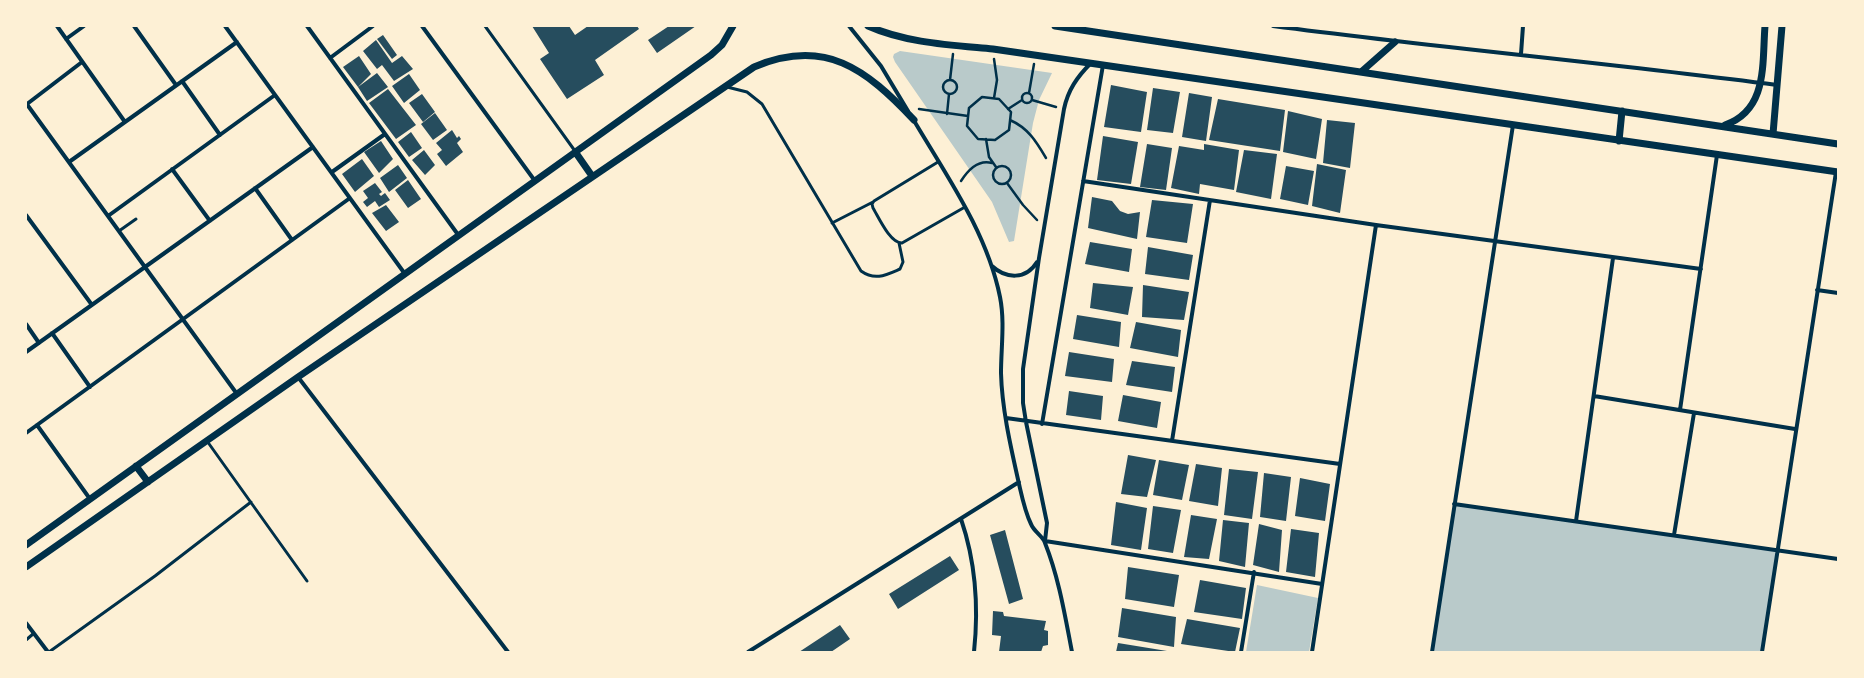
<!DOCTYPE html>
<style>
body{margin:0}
#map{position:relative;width:1864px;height:678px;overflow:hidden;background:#fdf0d5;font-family:"Times New Roman",serif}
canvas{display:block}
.frame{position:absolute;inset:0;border:27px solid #fdf0d5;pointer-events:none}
</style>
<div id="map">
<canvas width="1864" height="678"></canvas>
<div class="frame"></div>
</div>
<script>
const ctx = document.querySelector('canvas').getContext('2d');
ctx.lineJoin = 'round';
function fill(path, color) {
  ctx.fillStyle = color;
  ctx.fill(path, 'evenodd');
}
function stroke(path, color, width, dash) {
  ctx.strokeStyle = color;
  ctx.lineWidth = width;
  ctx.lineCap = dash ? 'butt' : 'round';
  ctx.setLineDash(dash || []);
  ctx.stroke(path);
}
fill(new Path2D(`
 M 900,51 L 1052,73 L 1039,100 L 1033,123 L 1014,241 L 1009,242 L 992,202 L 895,62 L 893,57 L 894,54 Z
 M 1454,504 L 1777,550 L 1762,652 L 1432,652 Z
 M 1257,585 L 1318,598 L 1309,652 L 1246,652 Z`), '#b9caca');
fill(new Path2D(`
 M 532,26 L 569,26 L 575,35 L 588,26 L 637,26 L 639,29 L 595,60 L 604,75 L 567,99 L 540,59 L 549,53 Z
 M 669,26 L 696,26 L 657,53 L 648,40 Z
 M 383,35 L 397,55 L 392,59 L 377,39 Z
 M 376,40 L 392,63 L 402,56 L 413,69 L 394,81 L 382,65 L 377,69 L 363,51 Z
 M 359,56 L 371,74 L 358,87 L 343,67 Z
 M 377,73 L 388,87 L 367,101 L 358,87 Z
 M 409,74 L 420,90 L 404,103 L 392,86 Z
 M 1111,85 L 1147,92 L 1141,132 L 1104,127 Z
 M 1153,88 L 1180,92 L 1173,133 L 1147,130 Z
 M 388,89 L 416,125 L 396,139 L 369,103 Z
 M 1189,93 L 1212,97 L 1206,141 L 1182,137 Z
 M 422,94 L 435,112 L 423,122 L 409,103 Z
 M 1218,99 L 1285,110 L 1280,151 L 1209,140 Z
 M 1288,111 L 1322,119 L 1316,159 L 1283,152 Z
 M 435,113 L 447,130 L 433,140 L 421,124 Z
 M 1327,120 L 1355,123 L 1350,168 L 1323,163 Z
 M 452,130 L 457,138 L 459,136 L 461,139 L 457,143 L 463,152 L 446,166 L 437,154 L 442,150 L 436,143 Z
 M 411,132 L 422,148 L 409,157 L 398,142 Z
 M 1103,136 L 1138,142 L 1131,184 L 1097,180 Z
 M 381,141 L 393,159 L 379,173 L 364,152 Z
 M 1147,144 L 1172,148 L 1166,190 L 1140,187 Z
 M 1204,144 L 1239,150 L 1234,190 L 1200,184 L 1199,194 L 1171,188 L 1179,146 L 1204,150 Z
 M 424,150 L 435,165 L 425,175 L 412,160 Z
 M 1244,150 L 1277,154 L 1271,199 L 1236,192 Z
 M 362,159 L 374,176 L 355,192 L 342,174 Z
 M 1317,164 L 1346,170 L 1340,213 L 1312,206 Z
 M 398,165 L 407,178 L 389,192 L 380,178 Z
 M 1286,166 L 1314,171 L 1308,205 L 1280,199 Z
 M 408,180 L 421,199 L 408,208 L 395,190 Z
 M 375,183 L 382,192 L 379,194 L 381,196 L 385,193 L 390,200 L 379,207 L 375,201 L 367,207 L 363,202 L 368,198 L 363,191 Z
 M 1092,197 L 1112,201 L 1120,211 L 1128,214 L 1140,212 L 1137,239 L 1088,228 Z
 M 1152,200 L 1193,204 L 1187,243 L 1146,237 Z
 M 386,205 L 399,222 L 386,231 L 372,213 Z
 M 1090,242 L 1132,249 L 1129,272 L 1085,264 Z
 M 1148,247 L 1193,255 L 1189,280 L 1145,274 Z
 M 1093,283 L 1133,287 L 1128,315 L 1090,308 Z
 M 1143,285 L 1189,292 L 1184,320 L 1142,317 Z
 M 1077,315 L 1121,322 L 1119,347 L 1073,339 Z
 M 1136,322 L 1181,330 L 1178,357 L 1130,348 Z
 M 1069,352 L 1114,359 L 1112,382 L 1065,376 Z
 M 1132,361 L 1175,367 L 1172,392 L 1126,385 Z
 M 1069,391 L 1103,396 L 1101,420 L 1066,415 Z
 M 1123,395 L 1161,402 L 1157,428 L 1118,421 Z
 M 1128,455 L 1156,460 L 1147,497 L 1121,494 Z
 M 1159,460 L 1189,465 L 1182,500 L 1153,495 Z
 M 1196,464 L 1222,468 L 1218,506 L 1189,501 Z
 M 1229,469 L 1258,472 L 1252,519 L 1224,515 Z
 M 1264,473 L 1291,477 L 1286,521 L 1260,517 Z
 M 1300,478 L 1330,484 L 1325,521 L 1295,516 Z
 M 1116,502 L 1147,508 L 1141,550 L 1111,545 Z
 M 1153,506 L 1181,510 L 1173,553 L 1148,549 Z
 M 1191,515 L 1217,519 L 1209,559 L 1184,557 Z
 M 1223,520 L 1249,523 L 1245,567 L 1219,561 Z
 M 1259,524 L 1282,530 L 1279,572 L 1253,565 Z
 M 1291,529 L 1319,533 L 1315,577 L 1286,572 Z
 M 1005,530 L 1023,599 L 1009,604 L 990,535 Z
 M 950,556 L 959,570 L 898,609 L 889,594 Z
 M 1128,567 L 1179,575 L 1174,607 L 1125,599 Z
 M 1200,580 L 1246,588 L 1242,619 L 1194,612 Z
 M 1122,608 L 1176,617 L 1174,647 L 1118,637 Z
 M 993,611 L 1003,612 L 1004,616 L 1046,621 L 1044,630 L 1048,631 L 1048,645 L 1043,646 L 1041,652 L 999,652 L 1001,636 L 992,635 Z
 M 1187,619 L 1240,628 L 1235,652 L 1181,644 Z
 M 840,625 L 850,639 L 831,652 L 799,652 Z
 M 1118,643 L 1167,651 L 1167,652 L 1116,652 Z`), '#264d5e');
stroke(new Path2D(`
 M 950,80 L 953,54
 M943 87a7 7 0 1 1 14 0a7 7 0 1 1-14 0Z
 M1022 98a5 5 0 1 1 10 0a5 5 0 1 1-10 0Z
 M 1029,93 L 1034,64
 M 982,97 L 999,99 L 1011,112 L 1009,130 L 995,140 L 978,139 L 967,126 L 969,108 Z
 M 994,98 L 997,80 L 994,59
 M 1032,100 L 1056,107
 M 919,109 L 968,116
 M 1008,109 L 1022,100
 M 947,114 L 949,94
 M 1010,120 C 1028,128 1036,141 1046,158
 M 986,139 L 989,157 L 996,167
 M993 175a9 9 0 1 1 18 0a9 9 0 1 1-18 0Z
 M 961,181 C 968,170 978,159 992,163
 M 1007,183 L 1023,205 L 1037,220`), '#003049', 2.5);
stroke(new Path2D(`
 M 485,26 L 575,151
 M 727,87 L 747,92 L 762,104 L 861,271 C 875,281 886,275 900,269 L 903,262 L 899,243
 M 938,162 L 874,201 L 872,204 L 873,208 C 879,218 890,243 902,243 L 965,207
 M 832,223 L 873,202
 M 119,231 L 136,219
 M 207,441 L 307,581
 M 26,640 L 33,634
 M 49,652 L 155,576 L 251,502`), '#003049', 3);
stroke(new Path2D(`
 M 57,26 L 125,122
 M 134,26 L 176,85
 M 225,26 L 405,274
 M 307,26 L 459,236
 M 422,26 L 535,181
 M 849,26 L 881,66 L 908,111
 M 1273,26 C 1441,48 1609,63 1777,85
 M 66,39 L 84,26
 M 1521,54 L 1523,26
 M 330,58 L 373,26
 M 182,81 L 220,135
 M 26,103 L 237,394
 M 27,104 L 82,62
 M 913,119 C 946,175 987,232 1000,297 C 1005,322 1001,348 1001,373 C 1002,410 1011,448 1019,484 C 1022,497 1025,512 1031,524 C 1034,532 1043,536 1045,543 C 1059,578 1065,616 1072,652
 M 69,162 L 237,42
 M 172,169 L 210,221
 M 332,172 L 385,134
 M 1083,181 L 1376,225 L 1701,269
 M 255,188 L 292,240
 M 26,215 L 92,305
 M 108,216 L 275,95
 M 992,266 C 1006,279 1026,280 1037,262
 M 1817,290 L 1838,293
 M 26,324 L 39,343
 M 52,333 L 90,387
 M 26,352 L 313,147
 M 298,377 L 508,652
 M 1594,396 L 1795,429
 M 1680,410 L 1717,155
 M 1006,418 L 1340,464
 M 1042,424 L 1103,65
 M 37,425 L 90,499
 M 26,433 L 350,198
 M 1172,441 L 1210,200
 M 1454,504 L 1838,559
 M 961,519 C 976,563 979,605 974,652
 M 1576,521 L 1613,258
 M 1674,535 L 1694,413
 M 1045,541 L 1047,523 L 1026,422 L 1023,403 L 1023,369 L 1039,258 L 1064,109 C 1068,90 1077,77 1091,63
 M 1045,541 L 1322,584
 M 26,623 L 48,652
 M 748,652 L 1019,482
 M 1241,652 L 1254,572
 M 1312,652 L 1376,225
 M 1432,652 L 1513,125
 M 1762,652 L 1836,172`), '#003049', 4);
stroke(new Path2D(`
 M 868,26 C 906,43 951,45 993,49 L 1838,172
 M 1055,26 L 1838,144
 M 1361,72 L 1395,42
 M 1725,125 C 1768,110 1762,64 1765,26
 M 1773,134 L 1782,26
 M 1619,141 L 1622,111
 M 576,153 L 592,176
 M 136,466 L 148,482
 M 26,545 L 711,55 L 722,45 L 733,26
 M 26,567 L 298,377 L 754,67 C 825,37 866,69 914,120`), '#003049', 7);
</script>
